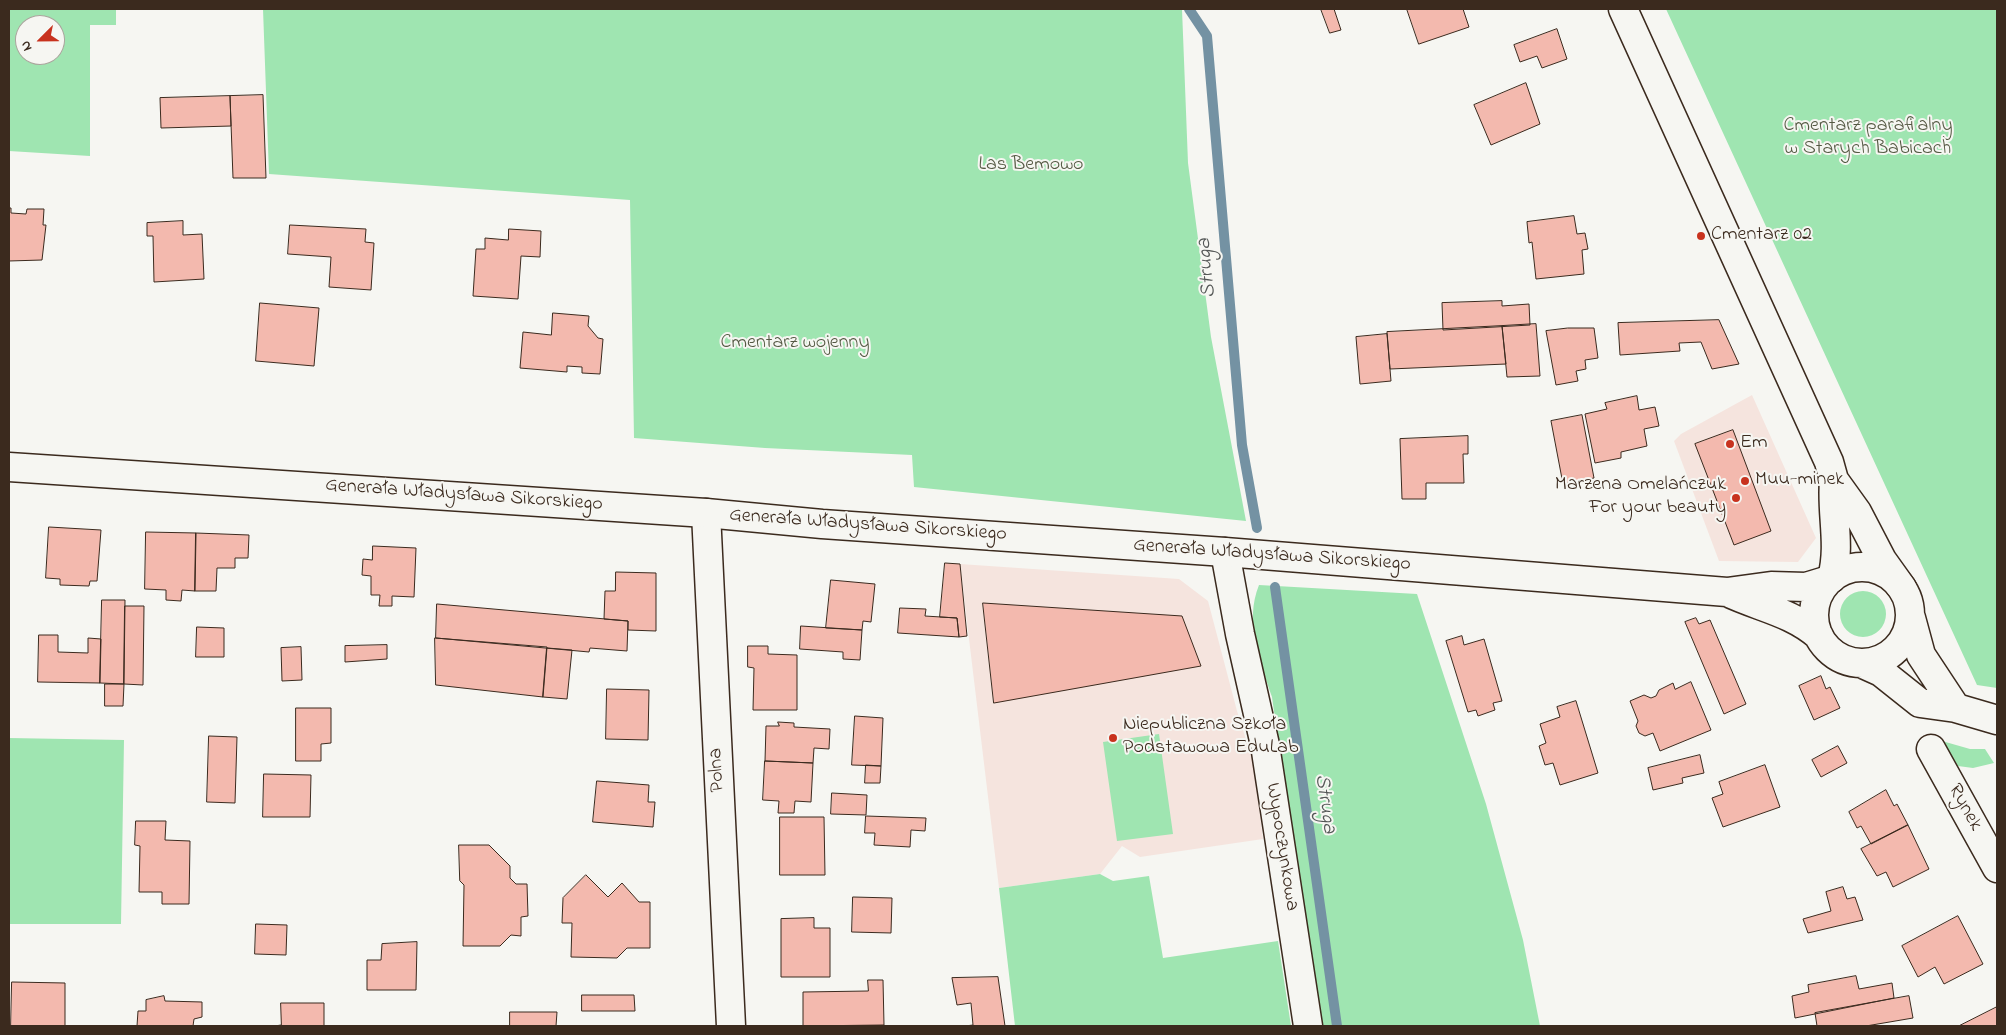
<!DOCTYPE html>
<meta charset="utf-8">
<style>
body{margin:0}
#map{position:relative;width:2006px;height:1035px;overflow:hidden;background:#f6f6f2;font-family:"Indie Flower",sans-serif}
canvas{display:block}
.frame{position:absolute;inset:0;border:10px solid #3b2a1e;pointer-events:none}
.north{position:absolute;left:15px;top:15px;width:50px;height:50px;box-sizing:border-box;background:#f6f6f2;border:1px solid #aba49d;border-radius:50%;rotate:247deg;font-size:14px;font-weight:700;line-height:20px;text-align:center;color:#3b2a1e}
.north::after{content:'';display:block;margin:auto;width:18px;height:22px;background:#c8321e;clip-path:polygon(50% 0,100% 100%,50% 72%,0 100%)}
</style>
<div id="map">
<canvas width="2006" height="1035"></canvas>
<div class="frame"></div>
<div class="north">N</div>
</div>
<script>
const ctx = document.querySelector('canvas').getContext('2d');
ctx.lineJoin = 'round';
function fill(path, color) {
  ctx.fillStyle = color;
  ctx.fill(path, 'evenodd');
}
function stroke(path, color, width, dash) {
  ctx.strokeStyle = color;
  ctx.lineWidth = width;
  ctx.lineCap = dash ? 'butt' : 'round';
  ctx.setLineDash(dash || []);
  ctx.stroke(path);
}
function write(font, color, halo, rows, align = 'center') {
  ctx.font = font + ' "Indie Flower",sans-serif';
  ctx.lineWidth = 4;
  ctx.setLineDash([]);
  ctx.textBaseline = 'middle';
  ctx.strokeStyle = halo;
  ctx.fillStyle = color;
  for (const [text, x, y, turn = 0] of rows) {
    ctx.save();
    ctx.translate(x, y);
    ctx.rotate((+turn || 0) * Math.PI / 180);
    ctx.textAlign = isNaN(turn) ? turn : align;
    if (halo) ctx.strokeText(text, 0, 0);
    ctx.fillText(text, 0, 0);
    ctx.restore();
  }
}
fill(new Path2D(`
 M 1752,395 L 1816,538 L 1798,562 L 1719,561 L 1674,441 L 1681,434 Z
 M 960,564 L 1179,579 L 1208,601 L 1237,711 L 1254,765 L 1263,839 L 1140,857 L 1122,846 L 1100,874 L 999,888 Z`), '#f5e4de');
fill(new Path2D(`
 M 9,9 L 116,9 L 116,25 L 90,25 L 90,156 L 9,151 ZM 25,25 L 55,25 L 55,55 L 25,55 Z
 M 263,9 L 1182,9 L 1188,163 L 1211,337 L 1246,521 L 914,487 L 912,455 L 765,448 L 634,438 L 630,200 L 269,174 Z
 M 1666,9 L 1997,9 L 1997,688 L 1977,685 Z
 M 1259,585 L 1417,594 L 1486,804 L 1523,940 L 1540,1026 L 1318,1026 L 1272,697 C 1260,661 1244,622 1259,585 Z
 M1840 614a23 23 0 1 1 46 0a23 23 0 1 1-46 0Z
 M 1159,734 L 1173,834 L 1117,841 L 1103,742 Z
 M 9,738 L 124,740 L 121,924 L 9,924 Z
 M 1942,741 L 1970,749 L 1985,749 L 1994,763 L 1973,768 L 1958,766 Z
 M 1100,874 L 1113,881 L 1149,876 L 1163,958 L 1278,941 L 1291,1026 L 1015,1026 L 999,888 Z`), '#9fe5b1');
stroke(new Path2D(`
 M 1189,9 L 1207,36 L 1242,445 L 1257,528
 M 1275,587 L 1337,1026`), '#7492a3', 10);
const building = new Path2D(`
 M 1321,9 L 1334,9 L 1341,30 L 1330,33 Z
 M 1407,9 L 1463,9 L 1469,27 L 1419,44 Z
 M 1557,29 L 1567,59 L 1542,68 L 1537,56 L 1520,62 L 1514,45 Z
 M 1526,83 L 1540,124 L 1491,145 L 1474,105 Z
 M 263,95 L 266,178 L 233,178 L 230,96 Z
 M 230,96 L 231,126 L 161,128 L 160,98 Z
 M 9,208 L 11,208 L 11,213 L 26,214 L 27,209 L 44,209 L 43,225 L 46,225 L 42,260 L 9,261 Z
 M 1574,216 L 1577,234 L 1585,233 L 1588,249 L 1582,250 L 1584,274 L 1536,279 L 1532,242 L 1529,243 L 1527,222 Z
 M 183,221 L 183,235 L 202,234 L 204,279 L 154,282 L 153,236 L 147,236 L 147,223 Z
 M 290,225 L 366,229 L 365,242 L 374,243 L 371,290 L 329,287 L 331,257 L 288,254 Z
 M 509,229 L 541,231 L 540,257 L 521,256 L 518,299 L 473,296 L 476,249 L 485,249 L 485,238 L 508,240 Z
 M 1502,301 L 1502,306 L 1529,304 L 1530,325 L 1443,330 L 1442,303 Z
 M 260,303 L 319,308 L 314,366 L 256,361 Z
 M 553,313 L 589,316 L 588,326 L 598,338 L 603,339 L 600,374 L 582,373 L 582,367 L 567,366 L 567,372 L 520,368 L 523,332 L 551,335 Z
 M 1719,320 L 1739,364 L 1712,369 L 1701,342 L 1679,343 L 1680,351 L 1620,355 L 1618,323 Z
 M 1536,324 L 1540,376 L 1507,377 L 1502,326 Z
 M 1502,326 L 1506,364 L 1390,369 L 1387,332 Z
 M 1568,328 L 1594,328 L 1598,358 L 1585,360 L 1586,369 L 1576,371 L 1578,381 L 1556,385 L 1546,331 Z
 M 1387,334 L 1391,381 L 1360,384 L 1356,337 Z
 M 1637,396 L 1639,410 L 1655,407 L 1659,426 L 1644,429 L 1647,446 L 1621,452 L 1621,458 L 1595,463 L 1585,414 L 1607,409 L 1605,403 Z
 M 1582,415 L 1594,478 L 1563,484 L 1551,421 Z
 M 1733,430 L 1771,531 L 1734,545 L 1695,444 Z
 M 1468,436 L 1468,454 L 1463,454 L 1464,483 L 1426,483 L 1426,499 L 1402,499 L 1400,439 Z
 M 49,527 L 101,530 L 97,581 L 90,581 L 89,586 L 60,585 L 60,579 L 46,578 Z
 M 146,532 L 196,533 L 195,591 L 182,590 L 181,601 L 166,600 L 166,590 L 145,589 Z
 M 196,533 L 249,535 L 248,558 L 235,558 L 235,568 L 217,568 L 216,591 L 195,591 Z
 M 373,546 L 416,548 L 414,597 L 392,596 L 392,606 L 379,606 L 380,595 L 371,595 L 371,576 L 362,575 L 363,559 L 372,560 Z
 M 945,563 L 960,564 L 967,636 L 959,637 L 957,618 L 940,617 Z
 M 616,572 L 656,573 L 656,631 L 628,630 L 628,621 L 604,619 L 605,591 L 615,591 Z
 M 831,580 L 875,584 L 871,622 L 863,621 L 862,630 L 826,628 Z
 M 102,600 L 125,600 L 124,684 L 100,683 Z
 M 983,603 L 1182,616 L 1201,666 L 994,703 Z
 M 437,604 L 628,621 L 627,651 L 590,648 L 589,652 L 436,638 Z
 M 125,606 L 144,606 L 143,685 L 124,684 Z
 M 900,608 L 926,609 L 925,616 L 957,618 L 959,637 L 898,633 Z
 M 1696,618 L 1699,624 L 1710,620 L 1746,704 L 1724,714 L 1685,622 Z
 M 801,626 L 862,630 L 860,660 L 843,659 L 843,652 L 800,649 Z
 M 197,627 L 224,628 L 224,657 L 196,657 Z
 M 39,635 L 58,635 L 58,652 L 88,653 L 88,638 L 101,639 L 100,683 L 38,682 Z
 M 1462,636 L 1464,645 L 1484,639 L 1502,701 L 1493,703 L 1495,710 L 1478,716 L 1476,710 L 1468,712 L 1446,641 Z
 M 435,638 L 547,647 L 543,697 L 436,685 Z
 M 387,645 L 387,659 L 345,662 L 345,646 Z
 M 748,646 L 768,646 L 768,654 L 797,655 L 797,710 L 753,710 L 754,668 L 748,667 Z
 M 301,647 L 302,680 L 282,681 L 281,648 Z
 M 547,648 L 572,650 L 567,699 L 543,697 Z
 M 1821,676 L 1826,689 L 1830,687 L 1840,708 L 1814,720 L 1799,686 Z
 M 1691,682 L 1711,730 L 1660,751 L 1653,733 L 1645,736 L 1639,733 L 1636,726 L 1638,721 L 1630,701 L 1644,695 L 1651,698 L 1656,696 L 1659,690 L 1673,683 L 1675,689 Z
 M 105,684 L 124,684 L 123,706 L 105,706 Z
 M 607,689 L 649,690 L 648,740 L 606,739 Z
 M 1576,701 L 1598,773 L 1560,785 L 1553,763 L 1545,765 L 1539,746 L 1546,743 L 1540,724 L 1560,717 L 1557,707 Z
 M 296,708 L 331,708 L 331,743 L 321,744 L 321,761 L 296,761 Z
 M 855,716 L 883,718 L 881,766 L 852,765 Z
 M 778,722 L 794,723 L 794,727 L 830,729 L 829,749 L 814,748 L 813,763 L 765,761 L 766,726 L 779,726 Z
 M 209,736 L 237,737 L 235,803 L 207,802 Z
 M 1838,746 L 1847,763 L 1821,777 L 1812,760 Z
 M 1700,755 L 1704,773 L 1682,778 L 1683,783 L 1653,790 L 1648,768 Z
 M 765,761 L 813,763 L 811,802 L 795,801 L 794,813 L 778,813 L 779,801 L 763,800 Z
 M 866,765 L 881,766 L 880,783 L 865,783 Z
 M 1765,765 L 1780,807 L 1723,827 L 1712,798 L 1723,794 L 1719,782 Z
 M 264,774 L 311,775 L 310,817 L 263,817 Z
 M 597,781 L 649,785 L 648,802 L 655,802 L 653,827 L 593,822 Z
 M 1886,790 L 1894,806 L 1897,804 L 1908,825 L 1871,844 L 1861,826 L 1857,828 L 1849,812 Z
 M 832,793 L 867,795 L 866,815 L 831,814 Z
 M 866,816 L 926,818 L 925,831 L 911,830 L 910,847 L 874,845 L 875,833 L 865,833 Z
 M 780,817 L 824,817 L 825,875 L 780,875 Z
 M 136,821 L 166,821 L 165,840 L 190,841 L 189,904 L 162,904 L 162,892 L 139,892 L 140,846 L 135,845 Z
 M 1908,825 L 1929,869 L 1893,887 L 1886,872 L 1877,876 L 1861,849 Z
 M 459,845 L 489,845 L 510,866 L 510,878 L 516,884 L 527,884 L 528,916 L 521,917 L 521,936 L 511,935 L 500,946 L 463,946 L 464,885 L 460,881 Z
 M 586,875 L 608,897 L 622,883 L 639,902 L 650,902 L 650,948 L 627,948 L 617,958 L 571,957 L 572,923 L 562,923 L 563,898 Z
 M 1843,887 L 1847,899 L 1855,897 L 1863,920 L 1808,933 L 1803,919 L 1831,911 L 1826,892 Z
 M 853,897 L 892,898 L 891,933 L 852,932 Z
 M 1958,916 L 1983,964 L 1944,984 L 1935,967 L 1918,977 L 1902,946 Z
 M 814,918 L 814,928 L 830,928 L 830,977 L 781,977 L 781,919 Z
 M 256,924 L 287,925 L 286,955 L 255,954 Z
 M 417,942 L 416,990 L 367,990 L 367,960 L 381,960 L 382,944 Z
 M 1856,976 L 1859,989 L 1892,983 L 1894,998 L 1795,1018 L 1792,996 L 1809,992 L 1808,985 Z
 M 998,977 L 1005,1026 L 965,1026 L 973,1025 L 971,1003 L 957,1005 L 952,978 Z
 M 868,980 L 883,980 L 884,1025 L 803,1026 L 803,992 L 868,991 Z
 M 12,982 L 65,983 L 65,1026 L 11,1026 Z
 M 582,995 L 634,995 L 635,1011 L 582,1011 Z
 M 164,996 L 165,1001 L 202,1002 L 202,1017 L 194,1019 L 193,1026 L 137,1026 L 138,1011 L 146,1011 L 146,1000 Z
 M 1909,996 L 1913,1018 L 1866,1026 L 1817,1026 L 1815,1013 Z
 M 281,1003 L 324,1003 L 324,1026 L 275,1026 L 281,1025 Z
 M 1997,1007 L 1997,1026 L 1959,1026 Z
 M 510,1012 L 557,1012 L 556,1026 L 510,1026 Z`);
fill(building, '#f3b9ae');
stroke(building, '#3b2a1e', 1);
const minor = new Path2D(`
 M 1623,9 L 1829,462 L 1834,480 L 1857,512 L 1882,560 L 1902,588
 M 706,513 L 731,1026
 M 1225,552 L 1240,634 L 1265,745 L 1308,1026
 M 1832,578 C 1841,545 1831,513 1834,480
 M 1931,749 L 1997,868`);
const major = new Path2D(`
 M 9,467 L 706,513 L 822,524 L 1225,552 L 1727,592 L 1771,586 L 1806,587 L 1829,580
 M1814 615a48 48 0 1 1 96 0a48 48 0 1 1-96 0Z
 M 1727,592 C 1758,607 1792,612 1819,636
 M 1911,618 L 1921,655 L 1956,708
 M 1861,663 L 1881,672 L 1920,703 L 1956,708 L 1997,720`);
stroke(minor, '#3b2a1e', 31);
stroke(major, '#3b2a1e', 31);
stroke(minor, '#f6f6f2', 28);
stroke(major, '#f6f6f2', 28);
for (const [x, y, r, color] of [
 [1701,236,5,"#c8321e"],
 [1730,444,5,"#c8321e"],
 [1745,481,5,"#c8321e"],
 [1736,498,5,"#c8321e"],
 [1113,738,5,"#c8321e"]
]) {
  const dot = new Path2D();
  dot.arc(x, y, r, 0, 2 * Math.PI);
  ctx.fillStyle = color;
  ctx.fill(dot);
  stroke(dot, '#f6f6f2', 2);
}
write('20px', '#545943', '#f6f6f2', [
 ["Cmentarz parafialny",1868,127],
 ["w Starych Babicach",1868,150],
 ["Las Bemowo",1031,166],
 ["Cmentarz wojenny",795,344]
]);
write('20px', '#3b2a1e', '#f6f6f2', [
 ["Cmentarz 02",1711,236],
 ["Em",1740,444],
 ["Muu-minek",1755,481],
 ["Marzena Omelańczuk",1726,486,"right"],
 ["For your beauty",1726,509,"right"],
 ["Niepubliczna Szkoła",1123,726],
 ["Podstawowa EduLab",1123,749]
], 'left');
write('20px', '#3b2a1e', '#f6f6f2', [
 ["Generała Władysława Sikorskiego",464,496,4],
 ["Generała Władysława Sikorskiego",868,526,4],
 ["Generała Władysława Sikorskiego",1272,556,4],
 ["Polna",718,770,-93],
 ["Rynek",1964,808,61],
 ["Wypoczynkowa",1281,847,81]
]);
write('italic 21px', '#535655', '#f6f6f2', [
 ["Struga",1208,268,-95],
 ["Struga",1324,804,82]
]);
</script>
